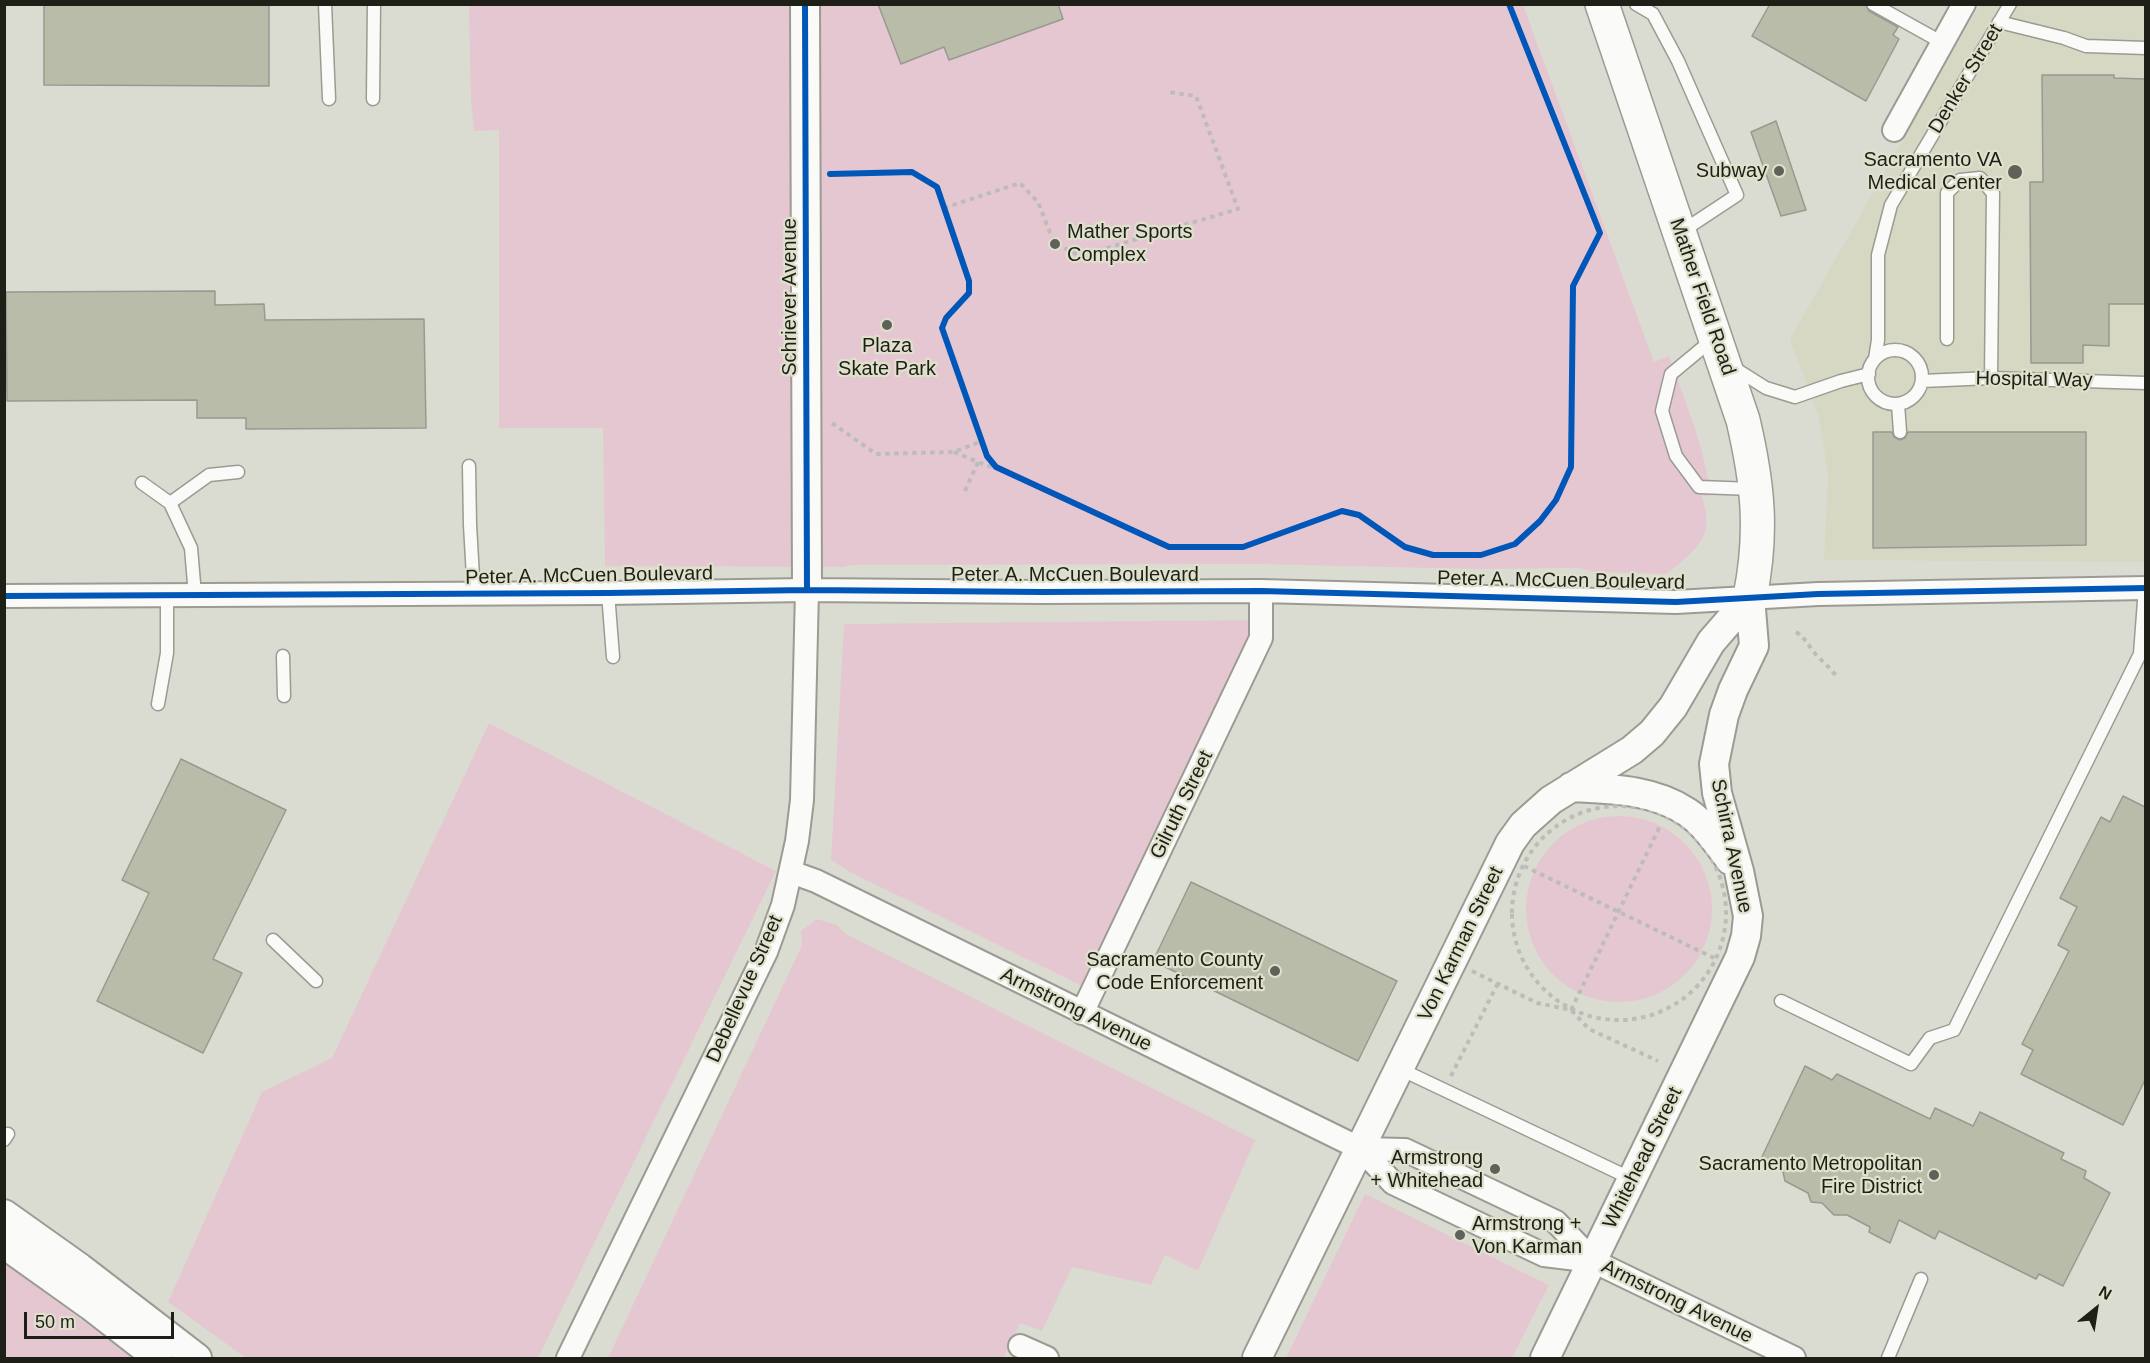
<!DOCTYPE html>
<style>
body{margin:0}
#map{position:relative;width:2150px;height:1363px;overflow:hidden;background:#dbdcd1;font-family:Arial,sans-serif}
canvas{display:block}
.frame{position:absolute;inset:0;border:6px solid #1e1f17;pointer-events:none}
.north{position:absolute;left:2066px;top:1279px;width:60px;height:60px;-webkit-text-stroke:4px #dfe1cc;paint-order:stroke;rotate:30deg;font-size:16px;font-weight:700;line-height:24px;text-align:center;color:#1e1f17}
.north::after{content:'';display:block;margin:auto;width:21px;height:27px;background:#1e1f17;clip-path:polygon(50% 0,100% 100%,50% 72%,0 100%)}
.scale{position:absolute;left:24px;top:1312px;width:150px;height:27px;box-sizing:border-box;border:3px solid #1e1f17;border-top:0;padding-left:8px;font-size:18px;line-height:21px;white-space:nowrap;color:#1e1f17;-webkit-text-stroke:4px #dfe1cc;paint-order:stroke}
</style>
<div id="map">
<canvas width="2150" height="1363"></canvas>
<div class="frame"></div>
<div class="north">N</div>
<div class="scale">50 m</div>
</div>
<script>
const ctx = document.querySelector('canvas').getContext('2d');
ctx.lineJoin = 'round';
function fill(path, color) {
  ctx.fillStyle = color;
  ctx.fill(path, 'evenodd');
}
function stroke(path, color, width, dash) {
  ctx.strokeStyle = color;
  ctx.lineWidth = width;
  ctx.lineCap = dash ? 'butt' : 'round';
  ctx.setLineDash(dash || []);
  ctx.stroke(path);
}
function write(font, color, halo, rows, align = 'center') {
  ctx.font = font + ' Arial,sans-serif';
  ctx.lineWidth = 4.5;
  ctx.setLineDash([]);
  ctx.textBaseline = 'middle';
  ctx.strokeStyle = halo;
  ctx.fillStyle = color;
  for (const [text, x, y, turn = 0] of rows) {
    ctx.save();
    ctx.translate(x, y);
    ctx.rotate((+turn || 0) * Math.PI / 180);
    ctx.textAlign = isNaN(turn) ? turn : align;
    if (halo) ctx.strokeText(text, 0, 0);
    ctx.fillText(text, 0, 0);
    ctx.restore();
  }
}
fill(new Path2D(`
 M 1980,5 L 2145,5 L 2145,562 L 1824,560 L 1828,475 L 1819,417 L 1790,339 Z`), '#d6d8c4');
fill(new Path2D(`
 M 469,5 L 1523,5 L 1654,362 L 1669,356 C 1685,402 1706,448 1710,497 L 1702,495 C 1704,505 1708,518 1706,528 C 1702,547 1681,563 1666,574 L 1595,572 L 1579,568 L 1478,569 L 1254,564 L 850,565 L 844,567 L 605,566 L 603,428 L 499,428 L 499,130 L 474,131 L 471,101 Z
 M 1261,620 L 1092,991 L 850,872 L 831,860 L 844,624 Z
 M 489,723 L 776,871 L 538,1358 L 246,1358 L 168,1302 L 262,1092 L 332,1058 Z
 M1526 909a93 93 0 1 1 186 0a93 93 0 1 1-186 0Z
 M 817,919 L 837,925 L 846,934 L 1255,1140 L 1198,1271 L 1165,1255 L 1151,1285 L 1072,1267 L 1042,1331 L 1020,1323 L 1004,1358 L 608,1358 L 802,945 L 801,931 Z
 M 1365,1194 L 1549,1285 L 1512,1358 L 1286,1358 Z
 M 5,1263 L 132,1358 L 5,1358 Z`), '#e5c7d2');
const building = new Path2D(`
 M 44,4 L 269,4 L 269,86 L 44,85 Z
 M 878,4 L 1058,4 L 1063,19 L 949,60 L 944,47 L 901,64 Z
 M 1770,4 L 1865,4 L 1869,11 L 1898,27 L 1893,35 L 1899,39 L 1866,101 L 1752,36 Z
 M 2042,75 L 2114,75 L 2114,78 L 2145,79 L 2145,304 L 2109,304 L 2109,346 L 2083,345 L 2083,363 L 2031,363 L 2030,182 L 2043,182 Z
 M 1776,121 L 1806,210 L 1781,216 L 1751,132 Z
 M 215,291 L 215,305 L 264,304 L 265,320 L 424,319 L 426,428 L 246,429 L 246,418 L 197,418 L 197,400 L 7,401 L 6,292 Z
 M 1873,432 L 1892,432 L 1894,437 L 1900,440 L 1905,438 L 1908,432 L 2086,432 L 2086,545 L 1873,548 Z
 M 181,759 L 286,810 L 213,959 L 242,973 L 203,1053 L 97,1001 L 149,893 L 122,880 Z
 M 2123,796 L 2145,807 L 2145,1080 L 2123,1125 L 2021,1074 L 2033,1050 L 2022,1044 L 2069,951 L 2058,945 L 2077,907 L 2060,898 L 2101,817 L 2110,822 Z
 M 1191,882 L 1397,981 L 1358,1061 L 1153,961 Z
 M 1805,1066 L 1832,1080 L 1837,1074 L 1930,1119 L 1935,1108 L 1973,1126 L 1980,1112 L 2064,1153 L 2061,1159 L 2086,1171 L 2084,1178 L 2110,1193 L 2063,1286 L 2039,1274 L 2036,1279 L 1939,1231 L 1935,1239 L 1899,1220 L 1890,1243 L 1869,1232 L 1870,1227 L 1847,1215 L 1834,1215 L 1822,1203 L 1811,1202 L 1808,1193 L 1785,1181 L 1783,1172 L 1760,1161 Z`);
fill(building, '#babcaa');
stroke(building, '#989991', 1.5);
const service = new Path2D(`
 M 325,4 L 329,99
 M 1636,4 L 1653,14 L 1678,61 L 1737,195 L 1681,232
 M 1873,4 L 1943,43
 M 1999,22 L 2064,38 L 2086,46 L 2146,48
 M 373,99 L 374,4
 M 1947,339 L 1947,193 L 1960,180 L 1980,178 L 1993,193 L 1991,378
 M 1712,340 L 1671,374 L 1662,411 L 1676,456 L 1699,487 L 1753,489
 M1868 377a27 27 0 1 1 54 0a27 27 0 1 1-54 0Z
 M 1875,359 L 1878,340 L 1878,255 L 1891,205 L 2010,4
 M 1731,366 L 1766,388 L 1795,397 L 1841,381 L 1869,374
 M 1922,381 L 1991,378 L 2146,383
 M 1898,404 L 1900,432
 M 469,466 L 470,525 L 474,594
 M 142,483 L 170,503
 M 608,593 L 613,657
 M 195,595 L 191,548 L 170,503 L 209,475 L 238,472
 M 283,656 L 284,696
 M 158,704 L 167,653 L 167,595
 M 273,940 L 316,981
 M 1781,1001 L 1911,1064 L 1930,1038 L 1954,1030 L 2140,654 L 2145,588
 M 1400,1069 L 1632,1179
 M 4,1140 L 8,1134
 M 1888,1358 L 1921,1279`);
const minor = new Path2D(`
 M 1894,130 L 1964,4
 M 4,596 L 608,593 L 807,590 L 1042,592 L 1261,591 L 1676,602 L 1818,594 L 2146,588
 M 791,872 L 816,881 L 1361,1149 L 1393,1183 L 1544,1255 L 1593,1261 L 1794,1358
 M 1082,1013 L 1261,638 L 1261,591
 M 1361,1149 L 1405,1150 L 1556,1222 L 1593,1261
 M 1020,1346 L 1047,1358
 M 568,1358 L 766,952 L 783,905 L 797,841 L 802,800 L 807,590`);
const tertiary = new Path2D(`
 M 805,4 L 807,590
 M 1571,787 C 1611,789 1653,789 1687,812 C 1704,823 1718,844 1730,860
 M 4,1214 L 80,1268 L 197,1358
 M 4,1244 L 91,1306 L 158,1358
 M 1257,1358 L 1510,843 L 1523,825 L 1551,800 L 1632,750 L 1652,733 L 1673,707 L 1711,642 L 1750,597
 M 1545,1358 L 1740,957 L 1746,936 L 1748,916 L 1739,871 L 1717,793 L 1714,764 L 1724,715 L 1733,690 L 1754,646 L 1750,597`);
const secondary = new Path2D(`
 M 1602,4 L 1743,420 C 1758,484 1763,532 1750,597`);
stroke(service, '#9b9b93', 15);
stroke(minor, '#9b9b93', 26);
stroke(tertiary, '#9b9b93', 32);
stroke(secondary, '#9b9b93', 36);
stroke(new Path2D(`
 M 944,208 L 1020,183 L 1038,202 L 1054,243 L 1080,256 L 1238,209 L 1196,96 L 1168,92
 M 832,423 L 876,454 L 954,452 L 982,441
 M 954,452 L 988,466 L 996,467
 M 965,491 L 978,462
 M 1796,632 C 1804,637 1807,643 1813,651 C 1820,660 1829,666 1836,676
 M1512 913a107 107 0 1 1 214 0a107 107 0 1 1-214 0Z
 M 1524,866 L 1714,958
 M 1472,971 L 1537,1003 L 1571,1010 L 1589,1029 L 1658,1061
 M 1571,1010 L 1661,824
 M 1451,1076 L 1498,983`), '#bcbdb9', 4, [4.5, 4.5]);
stroke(service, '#fafaf8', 12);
stroke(minor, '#fafaf8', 22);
stroke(tertiary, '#fafaf8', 28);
stroke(secondary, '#fafaf8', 33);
stroke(new Path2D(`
 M 805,4 L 807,590
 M 830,174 L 912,172 L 937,187 L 969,281 L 969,293 L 946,318 L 942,328 L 987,456 L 996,467 L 1169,547 L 1243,547 L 1342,511 L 1359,515 L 1405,547 L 1433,555 L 1481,555 L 1515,544 L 1540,521 L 1556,500 L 1571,467 L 1573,286 L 1600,233 L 1509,4
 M 4,596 L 608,593 L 807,590 L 1042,592 L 1261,591 L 1676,602 L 1818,594 L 2146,588`), '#0057b8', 6);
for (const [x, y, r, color] of [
 [1779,171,6,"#606158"],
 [2015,172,8,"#606158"],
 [1055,244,6,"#606158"],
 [887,325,6,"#606158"],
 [1275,971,6,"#606158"],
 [1495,1169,6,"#606158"],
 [1934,1175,6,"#606158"],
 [1460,1235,6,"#606158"]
]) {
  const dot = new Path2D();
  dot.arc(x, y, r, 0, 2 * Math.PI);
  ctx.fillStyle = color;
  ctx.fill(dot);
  stroke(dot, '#dfe1cc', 2);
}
write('20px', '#1e1f17', '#dfe1cc', [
 ["Denker Street",1966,79,-59],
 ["Schriever Avenue",790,297,-90],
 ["Mather Field Road",1702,297,71],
 ["Hospital Way",2034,380,1],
 ["Peter A. McCuen Boulevard",1075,575],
 ["Peter A. McCuen Boulevard",589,576,-1],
 ["Peter A. McCuen Boulevard",1561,581,1],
 ["Gilruth Street",1182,805,-64],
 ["Schirra Avenue",1731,846,78],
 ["Von Karman Street",1461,944,-64],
 ["Debellevue Street",745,989,-66],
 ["Armstrong Avenue",1076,1010,26],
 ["Whitehead Street",1643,1158,-64],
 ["Armstrong Avenue",1677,1302,26]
]);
write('20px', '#1e1f17', '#dfe1cc', [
 ["Sacramento VA",2002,160],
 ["Medical Center",2002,183],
 ["Subway",1767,171],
 ["Mather Sports",1067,232,"left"],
 ["Complex",1067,255,"left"],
 ["Plaza",887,346,"center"],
 ["Skate Park",887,369,"center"],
 ["Sacramento County",1263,960],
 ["Code Enforcement",1263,983],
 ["Armstrong",1483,1158],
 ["+ Whitehead",1483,1181],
 ["Sacramento Metropolitan",1922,1164],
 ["Fire District",1922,1187],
 ["Armstrong +",1472,1224,"left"],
 ["Von Karman",1472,1247,"left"]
], 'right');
</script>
